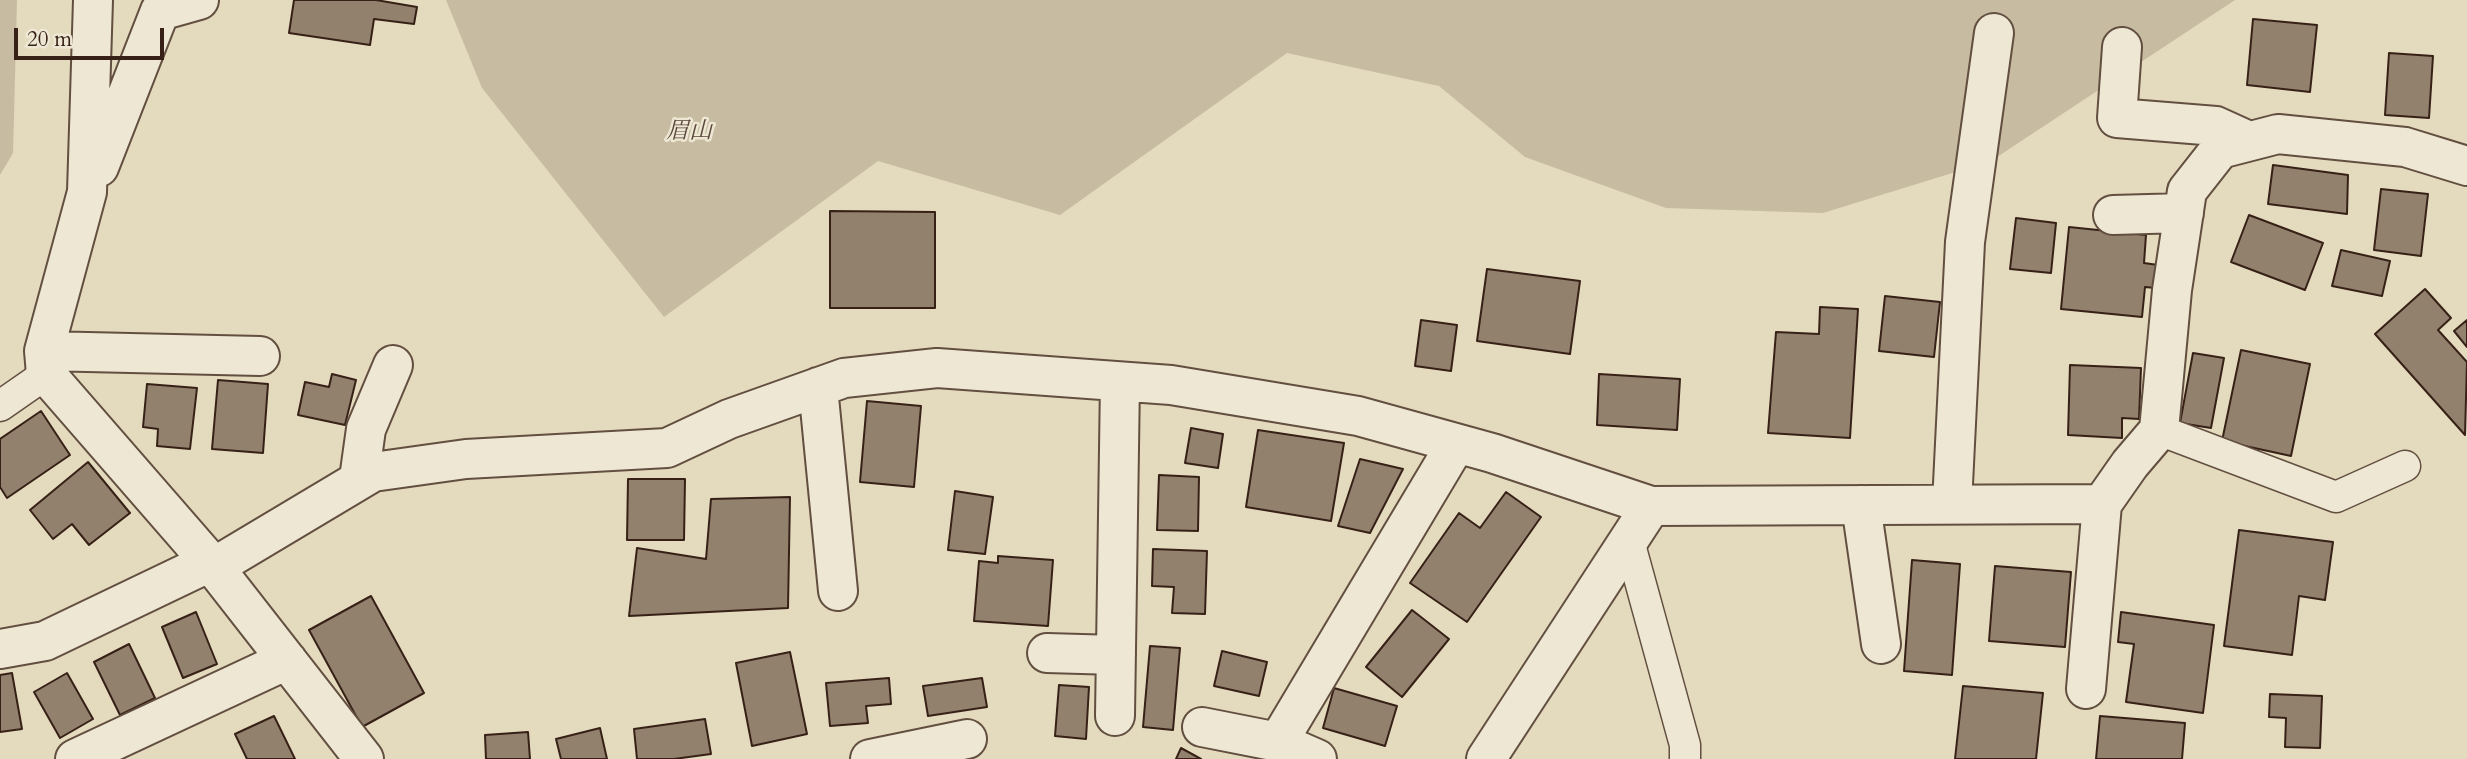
<!DOCTYPE html>
<meta charset="utf-8">
<style>
body{margin:0}
#map{position:relative;width:2467px;height:759px;overflow:hidden;background:#e4dabd;font-family:Cardo,serif}
canvas{display:block}
.scale{position:absolute;left:14px;top:28px;width:150px;height:32px;box-sizing:border-box;border:4px solid #372117;border-top:0;padding-left:9px;font-size:21px;line-height:24px;white-space:nowrap;color:#372117;-webkit-text-stroke:5px #ede7d4;paint-order:stroke}
</style>
<div id="map">
<canvas width="2467" height="759"></canvas>
<div class="scale">20 m</div>
</div>
<script>
const ctx = document.querySelector('canvas').getContext('2d');
ctx.lineJoin = 'round';
function fill(path, color) {
  ctx.fillStyle = color;
  ctx.fill(path, 'evenodd');
}
function stroke(path, color, width, dash) {
  ctx.strokeStyle = color;
  ctx.lineWidth = width;
  ctx.lineCap = dash ? 'butt' : 'round';
  ctx.setLineDash(dash || []);
  ctx.stroke(path);
}
function write(font, color, halo, rows, align = 'center') {
  ctx.font = font + ' Cardo,"Noto Serif JP",serif';
  ctx.lineWidth = 5;
  ctx.setLineDash([]);
  ctx.textBaseline = 'middle';
  ctx.strokeStyle = halo;
  ctx.fillStyle = color;
  for (const [text, x, y, turn = 0] of rows) {
    ctx.save();
    ctx.translate(x, y);
    ctx.rotate((+turn || 0) * Math.PI / 180);
    ctx.textAlign = isNaN(turn) ? turn : align;
    if (halo) ctx.strokeText(text, 0, 0);
    ctx.fillText(text, 0, 0);
    ctx.restore();
  }
}
fill(new Path2D(`
 M 0,0 L 17,0 L 13,153 L 0,175 Z
 M 446,0 L 2235,0 L 1991,161 L 1823,213 L 1666,208 L 1525,157 L 1439,86 L 1287,53 L 1060,215 L 878,161 L 664,317 L 482,88 Z`), '#c7bba1');
const building = new Path2D(`
 M 294,0 L 376,0 L 417,7 L 414,24 L 374,19 L 370,45 L 289,33 Z
 M 2253,19 L 2317,25 L 2310,92 L 2247,85 Z
 M 2389,53 L 2433,56 L 2429,118 L 2385,115 Z
 M 2273,165 L 2348,175 L 2347,214 L 2268,204 Z
 M 2381,189 L 2428,194 L 2421,256 L 2374,250 Z
 M 830,211 L 935,212 L 935,308 L 830,308 Z
 M 2249,215 L 2323,243 L 2305,290 L 2231,262 Z
 M 2016,218 L 2056,223 L 2051,273 L 2010,269 Z
 M 2069,227 L 2146,235 L 2144,263 L 2158,265 L 2155,288 L 2145,287 L 2142,317 L 2061,309 Z
 M 2341,250 L 2390,261 L 2382,296 L 2332,286 Z
 M 1487,269 L 1580,281 L 1570,354 L 1477,341 Z
 M 2425,289 L 2451,318 L 2438,330 L 2467,362 L 2465,435 L 2375,334 Z
 M 1885,296 L 1940,302 L 1934,357 L 1879,351 Z
 M 1820,307 L 1858,309 L 1850,438 L 1768,433 L 1776,332 L 1819,334 Z
 M 1421,320 L 1457,325 L 1451,371 L 1415,366 Z
 M 2467,320 L 2467,347 L 2454,331 Z
 M 2241,350 L 2310,364 L 2291,456 L 2222,441 Z
 M 2193,353 L 2224,358 L 2211,428 L 2180,423 Z
 M 2070,365 L 2141,368 L 2139,419 L 2122,418 L 2122,438 L 2068,435 Z
 M 332,374 L 356,380 L 345,425 L 298,415 L 305,382 L 329,387 Z
 M 1599,374 L 1680,379 L 1677,430 L 1597,425 Z
 M 218,380 L 268,384 L 263,453 L 212,449 Z
 M 147,384 L 197,388 L 190,449 L 157,446 L 158,429 L 143,427 Z
 M 867,401 L 921,406 L 914,487 L 860,482 Z
 M 41,411 L 70,455 L 7,498 L 0,487 L 0,439 Z
 M 1191,428 L 1223,434 L 1218,468 L 1185,463 Z
 M 1258,430 L 1344,443 L 1331,521 L 1246,507 Z
 M 1360,459 L 1403,469 L 1370,533 L 1338,526 Z
 M 88,462 L 130,513 L 89,545 L 72,524 L 53,539 L 30,510 Z
 M 1159,475 L 1199,477 L 1198,531 L 1157,530 Z
 M 628,479 L 685,479 L 684,540 L 627,540 Z
 M 955,491 L 993,497 L 985,554 L 948,550 Z
 M 1506,492 L 1541,517 L 1467,622 L 1410,583 L 1459,513 L 1480,528 Z
 M 790,497 L 788,608 L 629,616 L 637,548 L 706,559 L 711,499 Z
 M 2239,530 L 2333,542 L 2325,600 L 2299,596 L 2292,655 L 2224,646 Z
 M 1153,549 L 1207,551 L 1205,614 L 1172,613 L 1174,587 L 1152,586 Z
 M 998,556 L 1053,560 L 1048,626 L 974,621 L 979,561 L 998,563 Z
 M 1912,560 L 1960,564 L 1952,675 L 1904,671 Z
 M 1995,566 L 2071,572 L 2065,647 L 1989,641 Z
 M 371,596 L 424,693 L 362,727 L 309,630 Z
 M 1412,610 L 1449,639 L 1402,697 L 1366,667 Z
 M 196,612 L 217,664 L 183,678 L 162,627 Z
 M 2121,612 L 2214,625 L 2203,713 L 2126,702 L 2134,644 L 2118,642 Z
 M 129,644 L 155,698 L 120,715 L 94,662 Z
 M 1150,646 L 1180,648 L 1173,730 L 1143,727 Z
 M 1222,651 L 1267,662 L 1259,696 L 1214,686 Z
 M 790,652 L 807,734 L 752,746 L 736,663 Z
 M 12,673 L 22,729 L 0,732 L 0,675 Z
 M 67,673 L 93,719 L 60,738 L 34,692 Z
 M 889,678 L 891,704 L 866,706 L 868,723 L 830,726 L 826,683 Z
 M 982,678 L 987,707 L 928,716 L 923,686 Z
 M 1059,685 L 1089,687 L 1086,739 L 1055,736 Z
 M 1963,686 L 2043,693 L 2036,759 L 1955,759 Z
 M 1334,688 L 1397,706 L 1385,746 L 1323,728 Z
 M 2270,694 L 2322,696 L 2320,748 L 2285,747 L 2286,718 L 2269,717 Z
 M 274,716 L 295,759 L 247,759 L 235,734 Z
 M 2100,716 L 2185,723 L 2182,759 L 2096,759 Z
 M 705,719 L 711,754 L 674,759 L 637,759 L 634,729 Z
 M 600,728 L 607,759 L 561,759 L 556,739 Z
 M 528,732 L 530,759 L 486,759 L 485,735 Z
 M 1181,748 L 1201,759 L 1176,759 Z`);
fill(building, '#91816d');
stroke(building, '#372117', 2);
const service = new Path2D(`
 M 0,406 L 46,374
 M 2159,430 L 2336,497 L 2405,466
 M 1629,541 L 1685,745 L 1685,759`);
const minor = new Path2D(`
 M 93,0 L 87,192 L 44,351 L 46,374 L 214,567
 M 2122,47 L 2117,118 L 2216,126 L 2249,141
 M 99,167 L 160,11 L 199,0
 M 2113,215 L 2184,213
 M 44,351 L 260,356
 M 818,387 L 838,591
 M 359,479 L 366,429 L 393,365
 M 1952,504 L 1965,242 L 1994,33
 M 1861,505 L 1881,644
 M 1651,506 L 2102,504 L 2130,464 L 2159,430 L 2172,290 L 2187,191 L 2220,149 L 2278,134 L 2405,147 L 2467,166
 M 0,649 L 45,641 L 210,562
 M 1047,653 L 1116,655
 M 2086,689 L 2102,504
 M 1115,716 L 1120,382
 M 1202,727 L 1278,742 L 1317,759
 M 1278,742 L 1456,444
 M 75,759 L 287,660
 M 364,759 L 214,567 L 373,472 L 466,459 L 667,448 L 729,419 L 844,378 L 937,368 L 1171,385 L 1358,416 L 1492,453 L 1651,506 L 1486,759
 M 870,759 L 967,739`);
stroke(service, '#624f40', 33);
stroke(minor, '#624f40', 42);
stroke(service, '#ede7d4', 30);
stroke(minor, '#ede7d4', 38);
write('italic 23px', '#5b483a', '#ede7d4', [
 ["眉山",689,133]
]);
</script>
